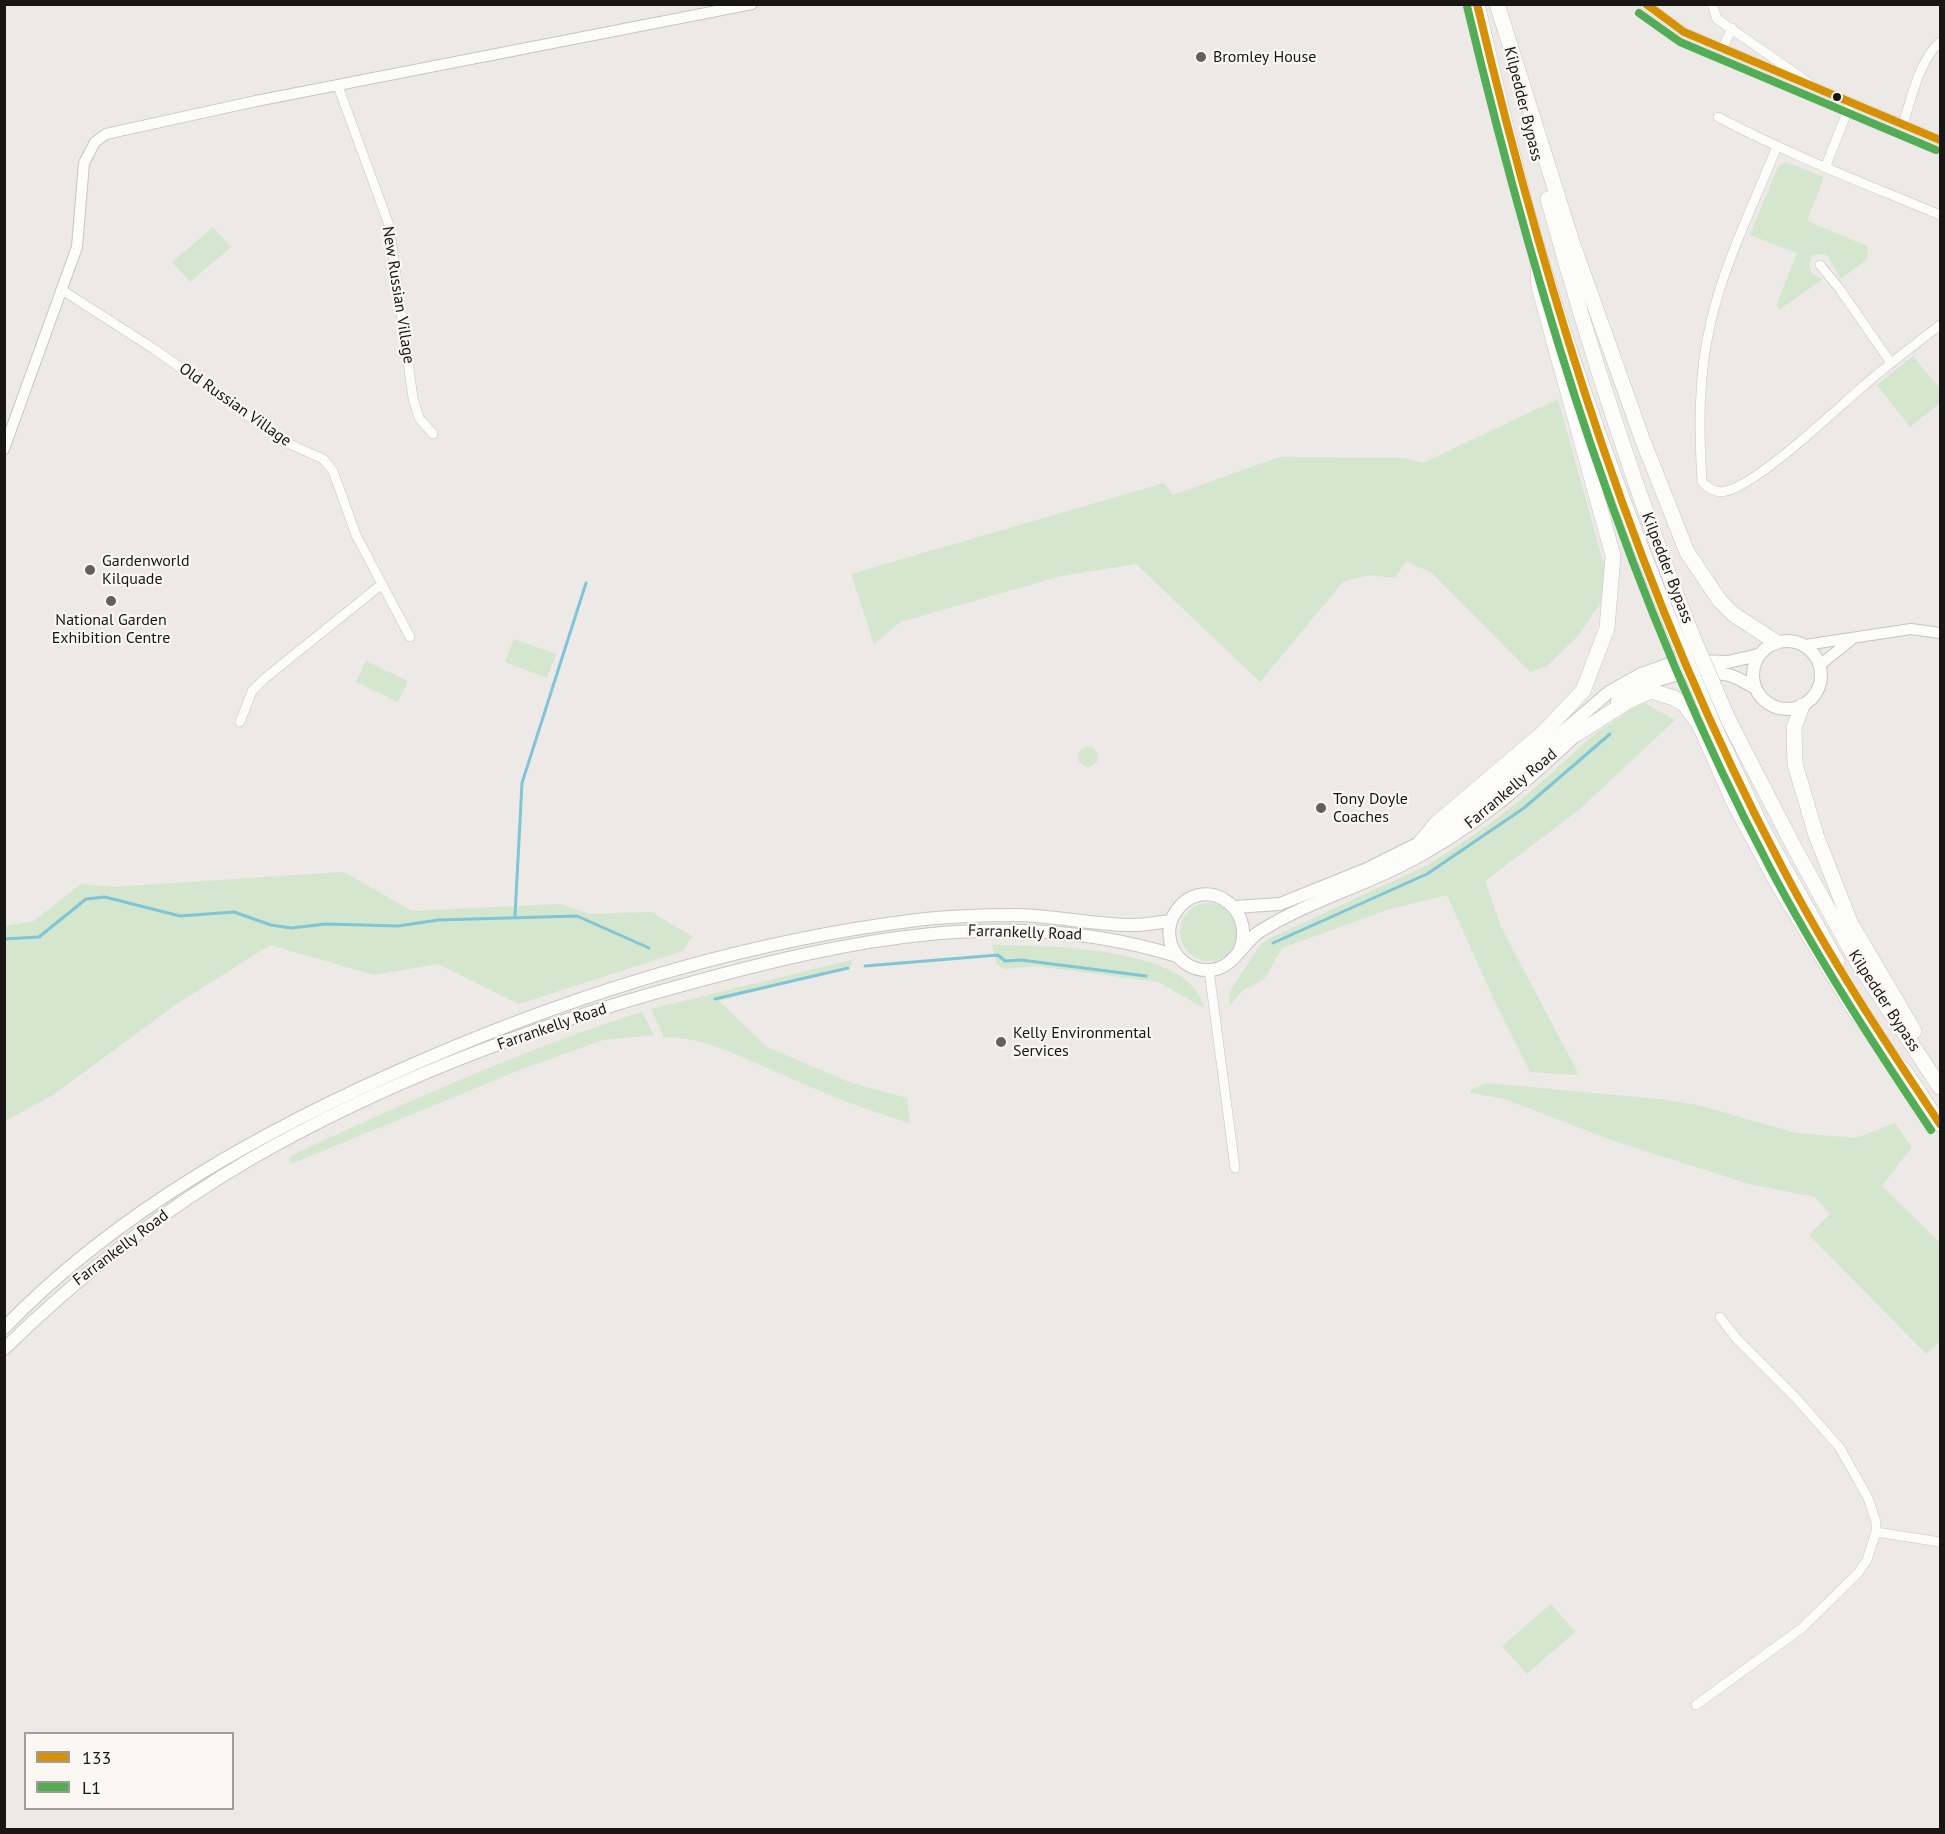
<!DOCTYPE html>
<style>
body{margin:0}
#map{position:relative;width:1945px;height:1834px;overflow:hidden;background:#ece9e6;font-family:"PT Sans",sans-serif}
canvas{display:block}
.frame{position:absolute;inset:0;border:6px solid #181614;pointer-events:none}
.legend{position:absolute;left:24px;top:1732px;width:210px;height:78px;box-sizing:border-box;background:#fbf7f2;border:2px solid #a09d99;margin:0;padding:8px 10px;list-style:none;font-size:18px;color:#181614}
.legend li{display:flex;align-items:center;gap:12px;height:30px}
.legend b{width:30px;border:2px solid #a09d99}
</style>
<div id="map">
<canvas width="1945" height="1834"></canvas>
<div class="frame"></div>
<ul class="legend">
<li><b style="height:8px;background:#d69003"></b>133</li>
<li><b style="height:8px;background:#53ad56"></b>L1</li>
</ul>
</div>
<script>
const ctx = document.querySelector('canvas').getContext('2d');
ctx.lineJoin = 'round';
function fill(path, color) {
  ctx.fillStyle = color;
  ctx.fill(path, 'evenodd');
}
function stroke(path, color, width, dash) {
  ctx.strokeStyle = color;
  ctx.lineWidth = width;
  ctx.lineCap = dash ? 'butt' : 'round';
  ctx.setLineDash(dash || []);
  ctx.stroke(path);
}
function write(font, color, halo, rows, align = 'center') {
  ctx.font = font + ' "PT Sans",sans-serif';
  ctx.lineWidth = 4.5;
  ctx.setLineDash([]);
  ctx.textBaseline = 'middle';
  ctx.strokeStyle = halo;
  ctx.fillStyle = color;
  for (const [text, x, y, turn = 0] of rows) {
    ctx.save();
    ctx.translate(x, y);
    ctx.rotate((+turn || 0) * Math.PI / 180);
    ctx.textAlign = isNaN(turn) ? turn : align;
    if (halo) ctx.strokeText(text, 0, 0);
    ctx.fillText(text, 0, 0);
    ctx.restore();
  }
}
fill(new Path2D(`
 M 1786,162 L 1824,177 L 1807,221 L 1867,246 L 1868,258 L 1841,279 L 1826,254 L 1813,255 C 1806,267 1810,275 1823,279 L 1779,310 L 1777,303 L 1797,253 L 1750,235 L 1778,167 Z
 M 213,227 L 231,247 L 190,282 L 172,262 Z
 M 1913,356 L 1940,389 L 1940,403 L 1910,427 L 1877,385 Z
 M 1558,399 L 1605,569 L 1601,602 L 1578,636 L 1547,666 L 1530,672 L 1432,573 L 1406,561 L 1395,578 L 1369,575 L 1343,582 L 1260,682 L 1136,564 L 1061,576 L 900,622 L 874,644 L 851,574 L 1164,483 L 1173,495 L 1279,457 L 1405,458 L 1423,463 Z
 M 514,639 L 556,654 L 547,678 L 505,662 Z
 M 366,661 L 408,681 L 398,702 L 356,682 Z
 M 1643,702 L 1675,720 L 1580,809 L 1485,881 L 1501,927 L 1579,1075 L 1530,1072 L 1494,1000 L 1447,895 L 1390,909 L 1282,948 L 1264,980 L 1243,990 L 1229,1006 L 1230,991 L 1260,945 L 1268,939 L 1428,865 L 1487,826 L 1529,793 L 1595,734 Z
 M1078 757a10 10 0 1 1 20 0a10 10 0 1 1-20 0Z
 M 344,872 L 412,911 L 560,904 L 589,914 L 651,912 L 692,936 L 683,951 L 519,1004 L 438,964 L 374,975 L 270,945 L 178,1003 L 53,1095 L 5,1121 L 5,926 L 34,921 L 81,884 L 112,887 Z
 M1180 932a29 29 0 1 1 58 0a29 29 0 1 1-58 0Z
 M 992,945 C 1042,946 1192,945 1204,1008 L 1158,982 L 1036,966 L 1005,969 L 997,965 Z
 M 851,960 L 852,965 L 719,1001 L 767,1047 L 849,1082 L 907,1098 L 910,1123 C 865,1110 823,1093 781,1074 C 743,1058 706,1037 664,1037 L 651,1009 Z
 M 642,1012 L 654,1035 L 603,1040 L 522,1069 L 291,1164 L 290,1156 C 405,1103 521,1050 642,1012 Z
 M 1487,1083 L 1658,1099 L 1698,1105 L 1796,1133 L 1856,1138 L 1895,1123 L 1912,1147 L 1882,1186 L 1940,1243 L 1940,1341 L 1926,1354 L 1809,1235 L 1830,1214 L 1815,1197 L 1749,1184 L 1611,1140 L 1505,1099 L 1471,1093 L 1470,1090 Z
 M 1551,1604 L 1575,1632 L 1527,1674 L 1502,1646 Z`), '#d4e6ce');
stroke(new Path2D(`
 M 515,916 L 522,783 L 586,583
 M 4,939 L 39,937 L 86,899 L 105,897 L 180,916 L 234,912 L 271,925 L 291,928 L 326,924 L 398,926 L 438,920 L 577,916 L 649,948
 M 1273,943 L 1427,874 L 1524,808 L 1610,734
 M 865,966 L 998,955 L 1005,961 L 1021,960 L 1146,976
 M 715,999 L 848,968`), '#7fc5d7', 3);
const minor = new Path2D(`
 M 1645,4 L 1684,32 L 1940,140
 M 1712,4 L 1717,19 L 1808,82
 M 1722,49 L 1732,28
 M 338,86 L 389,225 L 413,398 L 419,418 L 433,434
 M 1718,117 C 1790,155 1866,184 1940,215
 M 1903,124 C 1912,97 1919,61 1940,42
 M 1777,146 C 1754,205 1723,264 1710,326 C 1698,377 1699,430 1702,482 C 1708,488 1716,494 1726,491 C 1758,484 1833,412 1861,388 C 1886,366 1913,346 1940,325
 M 1825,168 L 1851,102
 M 1820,265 L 1839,288 L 1891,363
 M 62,290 L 154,349 L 285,442 L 323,459 L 333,471 L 356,535 L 410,637
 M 240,722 L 252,691 L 264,679 L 382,584
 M 1209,970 L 1235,1168
 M 1876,1532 L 1940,1542
 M 1696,1705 L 1802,1628 L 1858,1573 L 1867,1560 L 1876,1532 L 1876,1522 L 1868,1498 L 1840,1448 L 1796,1398 L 1736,1338 L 1720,1317`);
const tertiary = new Path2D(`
 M 4,449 L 77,247 L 84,163 L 95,142 L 106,134 L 256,101 L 752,4
 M 1805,645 L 1911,629 L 1940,633
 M 1820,665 L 1852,639`);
const secondary = new Path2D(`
 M1753 675a34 34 0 1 1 68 0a34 34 0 1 1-68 0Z
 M 1617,701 C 1648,679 1690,666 1729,675 C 1737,677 1746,683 1754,687
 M 1234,907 L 1280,904 L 1367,869 L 1421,842 L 1474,808 L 1609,692 L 1641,674 L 1667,665 L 1697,661 L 1728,662 L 1758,655
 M 1239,952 C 1259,905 1200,872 1175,913 C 1169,922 1168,934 1171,944 C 1176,960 1192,971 1209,970 C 1235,969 1242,941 1262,930 C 1304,904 1353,889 1398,867 C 1468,833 1526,783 1582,729
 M 4,1328 C 120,1208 269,1127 421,1061 C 578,993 746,941 917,920 C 950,916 985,915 1019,915 C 1057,916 1095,925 1133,925 C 1146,925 1159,922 1171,921
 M 4,1349 C 80,1275 162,1210 254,1157 C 387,1081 536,1025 683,985 C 847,940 1011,904 1177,956`);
const trunk = new Path2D(`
 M 1477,4 C 1496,86 1514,167 1537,247 C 1578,383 1627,517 1681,648
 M 1498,7 L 1572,242 L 1643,441 L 1687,552 L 1720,601 L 1733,614 L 1776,642
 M 1548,199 C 1589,349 1637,496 1694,640
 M 1802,706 L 1794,728 L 1795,764 L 1816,835 L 1850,922 L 1914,1031
 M 1729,721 L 1795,849 L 1858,963 L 1940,1087
 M 1714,726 L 1761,826 L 1837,962
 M 1577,734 L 1630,700 L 1651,691 L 1674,698 L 1685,705 L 1699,724 L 1736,807 L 1779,886 L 1855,1011 L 1908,1077
 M 1421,842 L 1437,823 L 1544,732 L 1583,691 L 1607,628 L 1613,556 L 1539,287 L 1537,247
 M 1904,1070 L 1940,1124`);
stroke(minor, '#c7c5c2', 10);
stroke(tertiary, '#c7c5c2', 12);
stroke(secondary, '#c7c5c2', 14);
stroke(trunk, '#c7c5c2', 16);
stroke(minor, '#fcfcfb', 9);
stroke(tertiary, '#fcfcfb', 10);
stroke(secondary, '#fcfcfb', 12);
stroke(trunk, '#fcfcfb', 15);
const trunkBridge = new Path2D(`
 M 1694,640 L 1729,721
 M 1681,648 L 1714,726`);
stroke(trunkBridge, '#c7c5c2', 16, []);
stroke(trunkBridge, '#fcfcfb', 15);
stroke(new Path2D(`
 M 1477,4 C 1548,300 1637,593 1780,863 C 1827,954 1883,1039 1940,1124
 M 1646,4 L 1684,32 L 1940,140`), '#d69003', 8);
stroke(new Path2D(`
 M 1467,6 C 1538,303 1627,597 1770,868 C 1818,959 1874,1045 1931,1130
 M 1639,13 L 1680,42 L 1936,150`), '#53ad56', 8);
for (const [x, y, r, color] of [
 [1201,57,6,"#62605e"],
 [1837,97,5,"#181614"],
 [90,570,6,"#62605e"],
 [111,601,6,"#62605e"],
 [1321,808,6,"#62605e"],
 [1001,1042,6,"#62605e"]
]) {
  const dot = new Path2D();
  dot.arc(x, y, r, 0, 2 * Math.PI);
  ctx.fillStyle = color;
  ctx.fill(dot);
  stroke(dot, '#fbf7f2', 2);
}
write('16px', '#181614', '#fbf7f2', [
 ["Bromley House",1213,57],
 ["Gardenworld",102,561],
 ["Kilquade",102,579],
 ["National Garden",111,620,"center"],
 ["Exhibition Centre",111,638,"center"],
 ["Tony Doyle",1333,799],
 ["Coaches",1333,817],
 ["Kelly Environmental",1013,1033],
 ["Services",1013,1051]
], 'left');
write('16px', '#181614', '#fbf7f2', [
 ["Kilpedder Bypass",1523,104,76],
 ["New Russian Village",398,295,81],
 ["Old Russian Village",235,405,35],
 ["Kilpedder Bypass",1667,568,69],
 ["Farrankelly Road",1511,789,-40],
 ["Farrankelly Road",1025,933,2],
 ["Kilpedder Bypass",1884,1001,57],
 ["Farrankelly Road",552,1027,-19],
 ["Farrankelly Road",121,1248,-37]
]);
</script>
